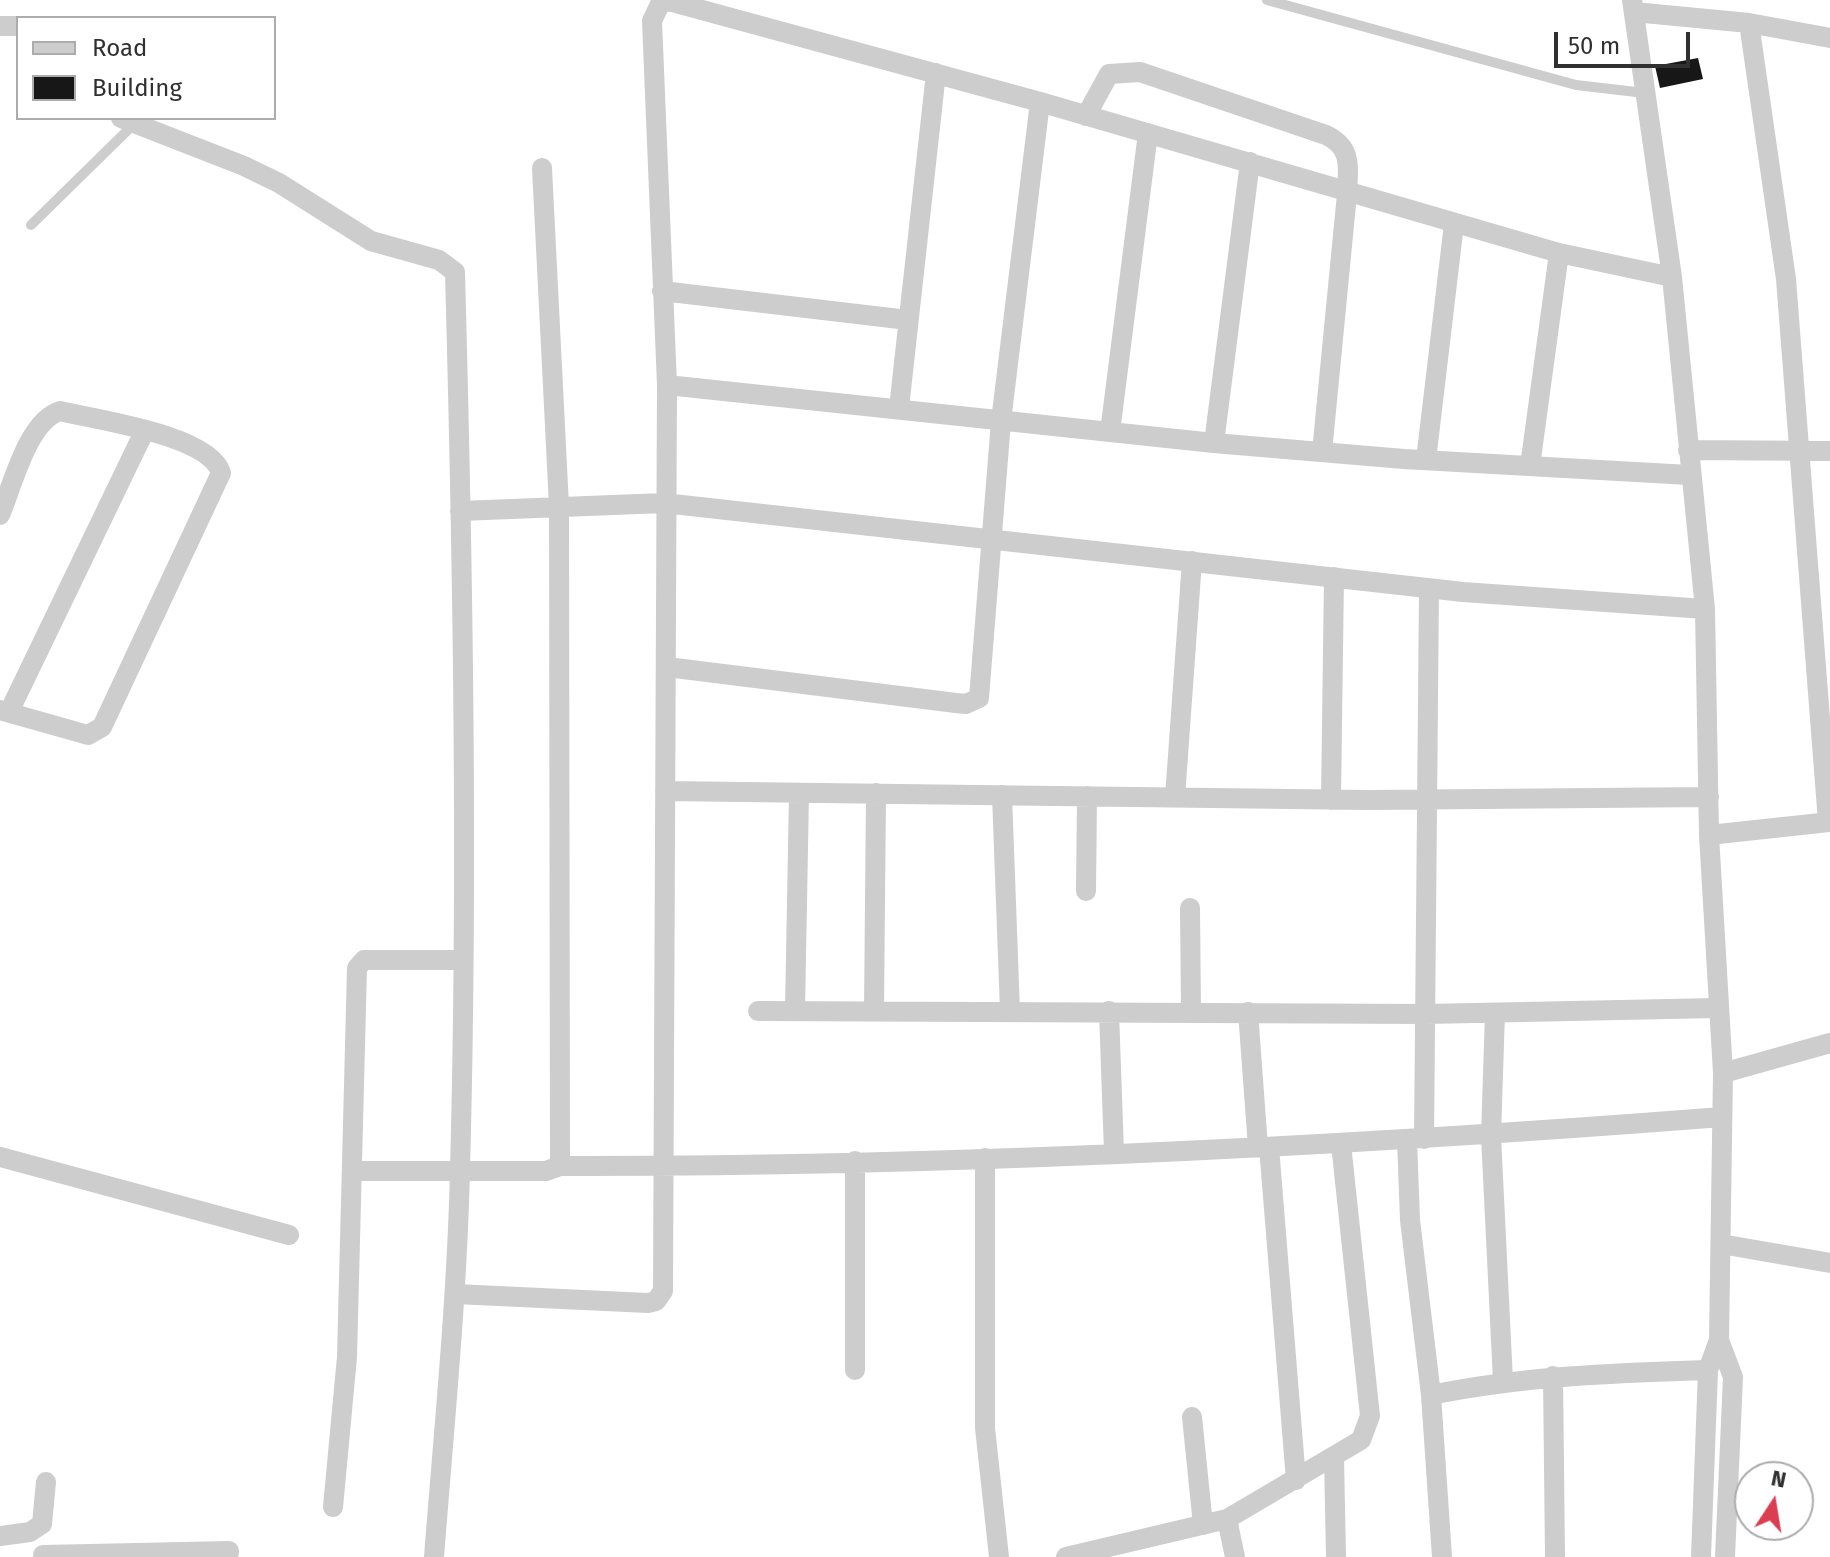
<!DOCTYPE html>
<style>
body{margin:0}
#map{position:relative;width:1830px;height:1557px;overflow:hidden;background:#fff;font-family:"Fira Sans",sans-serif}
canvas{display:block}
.legend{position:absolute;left:16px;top:16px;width:260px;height:104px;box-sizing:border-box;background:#fff;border:2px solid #acacac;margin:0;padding:10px 14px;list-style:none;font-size:24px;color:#303030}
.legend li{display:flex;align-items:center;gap:16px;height:40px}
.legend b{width:40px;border:2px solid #acacac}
.north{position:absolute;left:1734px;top:1461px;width:80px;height:80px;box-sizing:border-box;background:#fff;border:2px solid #acacac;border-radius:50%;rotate:12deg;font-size:22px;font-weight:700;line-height:32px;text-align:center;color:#303030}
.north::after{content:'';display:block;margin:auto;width:28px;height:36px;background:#dc3e51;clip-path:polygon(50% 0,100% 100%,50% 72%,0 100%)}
.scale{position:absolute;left:1554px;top:32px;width:136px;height:36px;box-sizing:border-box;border:4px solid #303030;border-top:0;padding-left:10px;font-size:24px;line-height:28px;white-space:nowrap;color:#303030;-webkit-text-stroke:6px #fff;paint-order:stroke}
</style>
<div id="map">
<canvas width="1830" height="1557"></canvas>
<ul class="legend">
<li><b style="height:10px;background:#cdcdcd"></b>Road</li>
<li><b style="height:22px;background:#171717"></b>Building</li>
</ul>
<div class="north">N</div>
<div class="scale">50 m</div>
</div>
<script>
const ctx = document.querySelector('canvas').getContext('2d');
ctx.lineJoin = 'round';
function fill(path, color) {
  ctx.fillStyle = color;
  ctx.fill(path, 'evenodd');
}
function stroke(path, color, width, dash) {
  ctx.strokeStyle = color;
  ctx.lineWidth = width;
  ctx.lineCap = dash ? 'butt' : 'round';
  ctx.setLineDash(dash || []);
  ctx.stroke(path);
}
fill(new Path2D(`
 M 1698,58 L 1703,79 L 1660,88 L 1655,66 Z`), '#171717');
stroke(new Path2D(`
 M 1267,0 L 1576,85 L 1645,93
 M 31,225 L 134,124`), '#cdcdcd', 10);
stroke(new Path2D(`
 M 1632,0 L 1672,277 L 1705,609 L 1709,835 L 1723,1073 L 1719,1340 L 1708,1370 L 1701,1557
 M 1634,12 L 1749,23 L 1830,38
 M 1749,23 L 1786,279 L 1828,822
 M 0,26 L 18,26
 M 1086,116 L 1109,74 L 1140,72 L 1326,135 C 1353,148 1348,167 1347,194 L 1322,452
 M 121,118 L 244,166 L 279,183 L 371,241 L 439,260 L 455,272 C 463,571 468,871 460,1170 C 457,1299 444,1428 434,1557
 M 542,168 L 559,506 L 560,1166
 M 662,291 L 908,320
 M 667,385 L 1214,443 L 1404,459 L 1689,475
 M 899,408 L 936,73
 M 1110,432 L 1148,133
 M 1214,443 L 1250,162
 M 1688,450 L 1830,451
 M 1426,460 L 1454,224
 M 1530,466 L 1559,253
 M 460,511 L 664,503 L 1463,592 L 1705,609
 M 0,515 C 13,484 28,421 60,411 C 97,420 210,435 221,473 L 102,727 L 88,735 L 0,710
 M 667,667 L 956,703 L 966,704 L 979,698 L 1001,421 L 1040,102
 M 9,712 L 144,432
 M 665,791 L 1368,800 L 1709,797
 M 1002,795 L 1010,1011
 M 1175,797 L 1192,561
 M 1331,800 L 1334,577
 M 1709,835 L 1830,822
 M 1086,891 L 1087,796
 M 1190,908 L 1191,1012
 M 758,1011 L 1426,1014 L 1717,1008
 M 795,1011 L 799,793
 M 874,1011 L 876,793
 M 1109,1011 L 1114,1153
 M 1248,1012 L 1258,1147
 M 1495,1013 L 1491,1136 L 1503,1381
 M 1723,1073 L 1830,1043
 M 1407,1139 L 1410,1220 L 1431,1395 L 1442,1557
 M 1424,1139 L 1429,589
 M 1269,1147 L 1296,1480
 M 0,1157 L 289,1235
 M 985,1158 L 985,1428 L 999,1557
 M 855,1161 L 855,1370
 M 353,1171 L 546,1171 L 560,1166 C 947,1167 1336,1147 1722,1117
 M 1721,1244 L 1830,1263
 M 455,1294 L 648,1303 L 656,1301 L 663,1291 L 667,385 L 652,21 L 660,4 L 669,1 L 1040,102 L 1559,253 L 1672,277
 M 1719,1340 L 1733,1377 L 1725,1557
 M 1553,1376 L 1555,1557
 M 1431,1395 C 1524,1376 1614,1373 1708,1370
 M 1192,1417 L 1203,1525
 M 1334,1457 L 1336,1557
 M 333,1507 L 347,1357 L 357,968 L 364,960 L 461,960
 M 1227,1519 L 1235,1557
 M 0,1536 L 30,1532 L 42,1524 L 46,1482
 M 43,1555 L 229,1551 L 228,1557
 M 1066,1557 L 1227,1519 L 1361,1440 L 1370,1416 L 1341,1144`), '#cdcdcd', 20);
</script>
